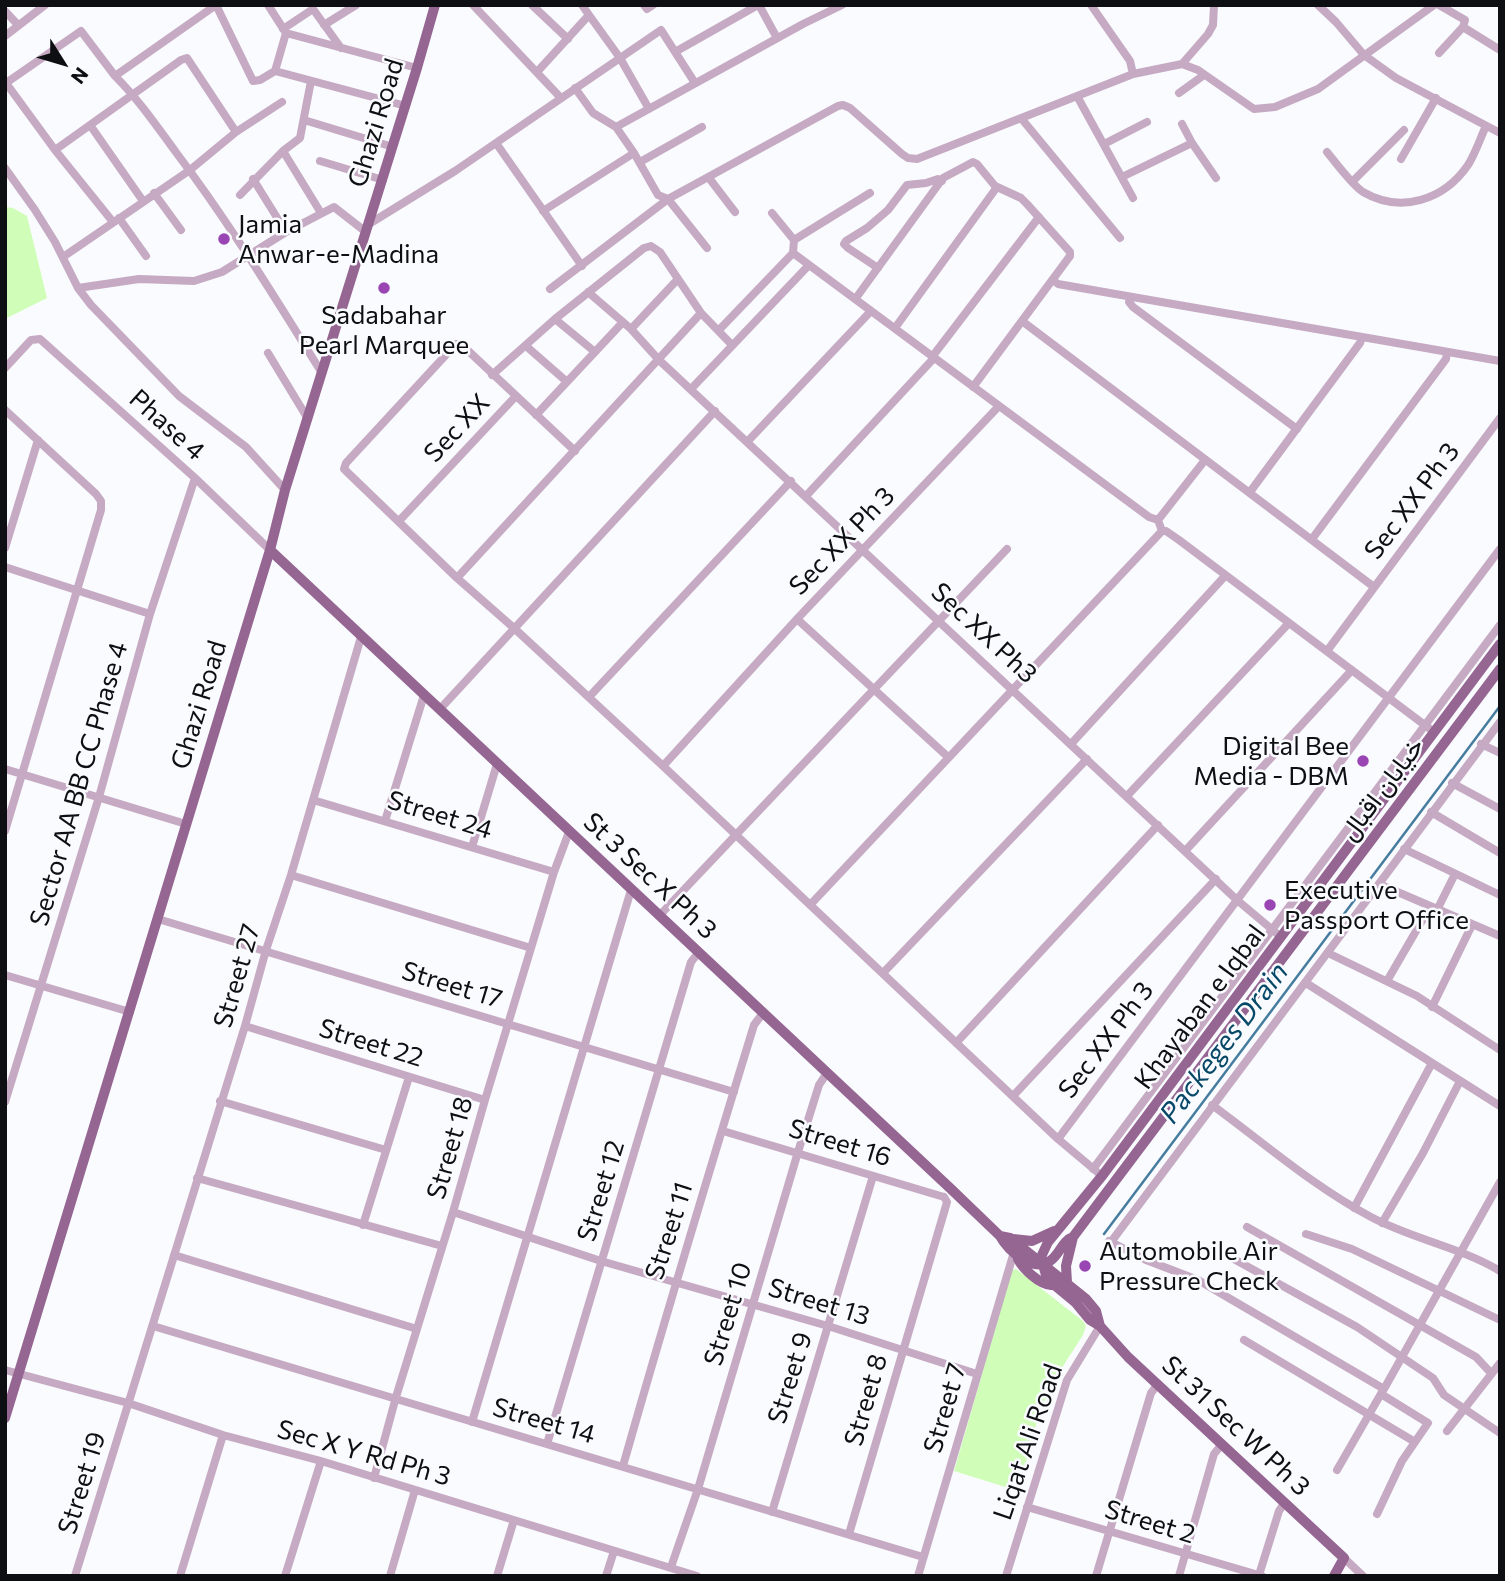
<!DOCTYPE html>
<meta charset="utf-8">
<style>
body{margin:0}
#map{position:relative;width:1505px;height:1581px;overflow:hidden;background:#f9fbff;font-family:Commissioner,sans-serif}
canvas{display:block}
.frame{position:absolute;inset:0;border:7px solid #0d0f12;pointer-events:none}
.north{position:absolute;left:28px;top:28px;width:70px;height:70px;-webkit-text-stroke:5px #f9fbff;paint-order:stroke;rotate:127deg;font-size:19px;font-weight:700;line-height:28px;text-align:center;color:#0d0f12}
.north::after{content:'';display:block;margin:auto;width:24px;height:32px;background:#0d0f12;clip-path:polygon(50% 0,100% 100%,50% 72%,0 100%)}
</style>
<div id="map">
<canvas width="1505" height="1581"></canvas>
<div class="frame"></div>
<div class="north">N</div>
</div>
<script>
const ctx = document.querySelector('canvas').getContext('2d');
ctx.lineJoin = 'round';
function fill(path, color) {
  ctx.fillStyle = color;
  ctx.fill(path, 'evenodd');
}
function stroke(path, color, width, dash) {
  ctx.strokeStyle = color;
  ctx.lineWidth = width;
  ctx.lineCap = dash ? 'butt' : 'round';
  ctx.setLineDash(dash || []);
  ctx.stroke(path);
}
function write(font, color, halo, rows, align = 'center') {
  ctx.font = font + ' Commissioner,Vazirmatn,sans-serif';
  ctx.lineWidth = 5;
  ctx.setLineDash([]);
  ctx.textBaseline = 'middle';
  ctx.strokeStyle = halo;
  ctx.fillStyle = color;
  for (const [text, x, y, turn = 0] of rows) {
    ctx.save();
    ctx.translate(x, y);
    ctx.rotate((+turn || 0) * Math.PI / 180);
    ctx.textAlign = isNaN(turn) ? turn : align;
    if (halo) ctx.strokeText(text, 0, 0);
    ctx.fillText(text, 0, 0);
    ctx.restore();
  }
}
fill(new Path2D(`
 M 5,207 L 13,208 L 27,216 L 47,298 L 5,319 Z
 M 1016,1269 L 1083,1321 L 1086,1326 L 1083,1335 L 1058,1374 L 1041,1407 L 1018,1491 L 954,1471 L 1012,1270 Z`), '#d0feb9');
stroke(new Path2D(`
 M 1104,1234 L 1500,706`), '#467d9f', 2.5);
stroke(new Path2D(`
 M 268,5 L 286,33 L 417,68
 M 473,5 L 560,97
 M 532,5 L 568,39
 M 582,5 L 589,15
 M 644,5 L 647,9 L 653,5
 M 759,5 L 777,38
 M 1091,5 L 1130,61 L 1133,74
 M 1318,5 L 1336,22 L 1364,55 L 1396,78 L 1500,133
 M 1439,5 L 1465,20 L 1463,27 L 1500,50
 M 217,7 L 253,81 L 260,80 L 275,71 L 286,33
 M 5,11 L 18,25
 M 324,25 L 356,5
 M 283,29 L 313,9 L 341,48
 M 5,36 L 45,5
 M 675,52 L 758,5
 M 1439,53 L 1463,27
 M 1182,64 L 1198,70 L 1254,109 L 1275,107 L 1318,89 L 1434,5
 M 275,71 L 406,106
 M 537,72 L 589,15 L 620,58 L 649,109
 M 115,76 C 138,99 156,125 175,151 C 229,222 275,298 322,373
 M 575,88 L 593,113 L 616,127 L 634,153 L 658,195 L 668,199 L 707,248
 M 1179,93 L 1204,75
 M 1077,96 L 1133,198
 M 1021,118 L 1120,238
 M 304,120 L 393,147
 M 1182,124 L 1192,143
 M 90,125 L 143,201
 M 616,127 L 803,24 L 842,5
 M 496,143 L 582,266
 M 1104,144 L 1147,122
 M 55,150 L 181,60 L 187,58 L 236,132
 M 283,151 L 321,213
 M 1327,152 C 1336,163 1352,185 1363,192 C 1401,214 1444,200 1468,165 C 1475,154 1480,139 1486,126
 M 1401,159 L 1436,98
 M 320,161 L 383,180
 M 640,162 L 702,127
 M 5,168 L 35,210 L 55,242 L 78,288 L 91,305 L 179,396 L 246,447 L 285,490
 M 1122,177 L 1192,143 L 1216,178
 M 709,178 L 735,212
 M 253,179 L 286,232
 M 1353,181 L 1404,130
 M 154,193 L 181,230
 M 240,195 L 283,151 L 300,138 L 311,81
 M 543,211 L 634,153
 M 119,218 L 146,256
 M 113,222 L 55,150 L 6,83 L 81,31 L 115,76 L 216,5
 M 369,224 L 455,171 L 661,30 L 695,83
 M 794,240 L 870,193
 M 793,253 L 1149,517 L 1158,520 L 1162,531 L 1166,531 L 1179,540 L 1434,732
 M 63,257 L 190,170 L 236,132 L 282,102
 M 878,268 L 848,248 L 844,244 L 846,241 L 867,228 L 888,210 L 907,185 L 926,183 L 938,179 L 942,181
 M 1053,280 L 1058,284 L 1500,361
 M 78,288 L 139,279 L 194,281 L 222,272 L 286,232 L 334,207 L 366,232
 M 550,289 L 668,199 L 838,106 L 843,105 L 850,108 L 902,154 L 908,158 L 917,159 L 1133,74 L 1182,64 L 1208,34 L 1213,25 L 1214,5
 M 588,292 L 631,329 L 659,360 L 1237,900 L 1281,937
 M 1130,297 L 1129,302 L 1133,307 L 1297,429
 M 856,298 L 943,178 L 973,162 L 977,164 L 995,186 L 1021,198 L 1027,204 L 1070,252 L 1070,256 L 973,387
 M 555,319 L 595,352
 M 1022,321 L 1374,587
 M 895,328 L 997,187
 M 631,329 L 678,279
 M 719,330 L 793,253 L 794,240 L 772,213
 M 526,346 L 566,381
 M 268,353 L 308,419
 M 932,357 L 1039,217
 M 5,368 L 31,340 L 40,339 L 195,478 L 270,550
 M 492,375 L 555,319 L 644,248 L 651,246 L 660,252 L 701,313 L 732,345
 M 691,389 L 809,265
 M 5,410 L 96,494 L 101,501 L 101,510 L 5,831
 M 536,415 L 623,322
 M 748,441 L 871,311
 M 575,451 L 462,345 L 456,344 L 346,463 L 344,469 L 457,578 L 515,629 L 663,766 L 1058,1139 L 1102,1176
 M 1250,492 L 1360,343 L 1362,337
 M 806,496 L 934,358
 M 1158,520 L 1205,460
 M 399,521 L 515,397
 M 1312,539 L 1446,359 L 1447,352
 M 5,548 L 38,440
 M 5,567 L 150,614
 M 457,578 L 701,313
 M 797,619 L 948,757
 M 1327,651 L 1500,418
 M 589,697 L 791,481
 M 440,709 L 715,411
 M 1071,744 L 1225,576
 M 1481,744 L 1500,753
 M 663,766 L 797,619 L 999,406
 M 5,769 L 186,824
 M 1452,783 L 1500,809
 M 1127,796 L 1289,623
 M 313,800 L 554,872
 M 1431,812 L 1500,853
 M 385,821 L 424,695
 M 472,847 L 497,764
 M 1404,849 L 1500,895
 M 1186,850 L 1352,670
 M 291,875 L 531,948
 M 1379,884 L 1500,936
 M 810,905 L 1162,531
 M 1437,910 L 1455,874
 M 659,916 L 1007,549
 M 158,919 L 734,1092
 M 1328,953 L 1417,996 L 1500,1050
 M 883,973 L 1087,759
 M 5,975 L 130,1012
 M 1387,981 L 1430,907
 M 1306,983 L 1500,1106
 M 1432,1007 L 1472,925
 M 245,1026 L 485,1100
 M 956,1043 L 1158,825
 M 1013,1096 L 1216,879
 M 220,1101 L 386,1150
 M 5,1102 L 99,797 L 150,614 L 195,478
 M 1212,1105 C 1264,1143 1314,1187 1371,1217 C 1412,1239 1460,1247 1500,1271
 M 723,1131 L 944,1197
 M 1058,1139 L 1500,549
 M 1093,1169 L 1500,625
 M 197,1178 L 442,1246
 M 1354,1208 L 1432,1063
 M 453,1212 L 601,1261 L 828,1326 L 977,1374
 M 1382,1223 L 1423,1153 L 1460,1081
 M 363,1225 L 409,1077
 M 1247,1227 L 1476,1357 L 1491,1373
 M 1306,1234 L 1352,1249 L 1500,1320
 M 1109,1241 L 1146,1260 L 1198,1280 L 1384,1389 L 1500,1182
 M 1111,1242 L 1500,722
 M 174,1255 L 417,1329
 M 1232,1258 L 1357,1327 L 1433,1378 L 1444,1395 L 1500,1433
 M 153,1326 L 923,1557
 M 1244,1340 L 1415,1442
 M 5,1370 L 128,1403 L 223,1435 L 321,1461 L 697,1576
 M 472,1422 L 631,890
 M 1447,1431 L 1500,1363
 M 547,1444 L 691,962 L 699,952
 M 623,1466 C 665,1318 709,1172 754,1025 L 763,1013
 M 1337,1470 L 1382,1392
 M 374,1478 L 396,1397 L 453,1212 L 485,1100 L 554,872 L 569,832
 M 1027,1507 L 1262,1576
 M 772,1512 L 873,1176
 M 1377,1514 L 1402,1461 L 1428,1423 L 1381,1394
 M 849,1534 L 945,1209 L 947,1202 L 944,1197
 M 1344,1558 L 1363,1576
 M 671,1567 L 698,1489 L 798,1152 L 819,1085 L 827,1073
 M 1259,1575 L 1279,1511 L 1285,1502
 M 75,1576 L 245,1026 L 266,950 L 291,875 L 361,637
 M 180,1576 L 223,1435
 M 285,1576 L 321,1461
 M 390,1576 L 415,1490
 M 497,1576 L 514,1520
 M 606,1576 L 614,1551
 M 918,1576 L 1014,1252
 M 1006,1576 L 1067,1380 L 1100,1326
 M 1096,1576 L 1151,1393 L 1158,1384
 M 1179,1576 L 1214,1454 L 1222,1444`), '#c6aac3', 8);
stroke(new Path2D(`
 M 270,550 L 951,1189 L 1000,1236 C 1008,1250 1032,1273 1050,1261 C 1060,1254 1062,1241 1073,1237 L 1500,669
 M 1000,1236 L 1010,1238 L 1086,1299 L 1096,1311 L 1100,1326
 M 1013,1239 L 1032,1241 L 1054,1231
 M 1018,1259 C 1023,1269 1039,1284 1051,1285
 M 1067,1282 L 1066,1266 L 1073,1237
 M 5,1418 L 270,550 L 285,490 L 417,68 L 435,5
 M 1334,1576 L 1344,1558 L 1128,1357 L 1100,1326 L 1090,1320 L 1076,1303 L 1047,1279 L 1041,1257 L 1048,1242 L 1102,1176 L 1500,644`), '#966692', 10);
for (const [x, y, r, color] of [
 [224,239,7,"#9945b4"],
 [384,288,7,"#9945b4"],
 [1363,761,7,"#9945b4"],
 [1270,905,7,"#9945b4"],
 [1085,1266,7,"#9945b4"]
]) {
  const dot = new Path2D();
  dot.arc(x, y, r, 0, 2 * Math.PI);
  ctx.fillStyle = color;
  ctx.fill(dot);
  stroke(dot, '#f9fbff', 2.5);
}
write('26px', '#0d0f12', '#f9fbff', [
 ["Ghazi Road",376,123,-73],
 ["Phase 4",167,425,42],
 ["Sec XX",457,428,-47],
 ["Sec XX Ph 3",1412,501,-53],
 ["Sec XX Ph 3",842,541,-46],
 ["Sec XX Ph3",984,633,43],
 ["Ghazi Road",199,705,-73],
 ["Sector AA BB CC Phase 4",79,784,-74],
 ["خیابان اقبال",1382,789,-53],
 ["Street 24",440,815,17],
 ["St 3 Sec X Ph 3",650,876,43],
 ["Street 27",237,976,-74],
 ["Street 17",452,985,17],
 ["Khayaban e Iqbal",1200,1007,-53],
 ["Sec XX Ph 3",1106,1040,-53],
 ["Street 22",371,1043,17],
 ["Street 16",840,1143,17],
 ["Street 18",450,1148,-74],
 ["Street 12",601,1191,-73],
 ["Street 11",669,1231,-72],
 ["Street 13",819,1302,17],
 ["Street 10",728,1314,-73],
 ["Street 9",790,1378,-73],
 ["Street 8",866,1400,-74],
 ["Street 7",945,1408,-74],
 ["Street 14",544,1421,16],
 ["St 31 Sec W Ph 3",1236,1426,43],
 ["Liqat Ali Road",1028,1442,-71],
 ["Sec X Y Rd Ph 3",364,1453,16],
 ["Street 19",82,1483,-73],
 ["Street 2",1150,1522,17]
]);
write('26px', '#0d0f12', '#f9fbff', [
 ["Jamia",238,224],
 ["Anwar-e-Madina",238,254],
 ["Sadabahar",384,315,"center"],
 ["Pearl Marquee",384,345,"center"],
 ["Digital Bee",1349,746,"right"],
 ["Media - DBM",1349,776,"right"],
 ["Executive",1284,890],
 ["Passport Office",1284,920],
 ["Automobile Air",1099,1251],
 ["Pressure Check",1099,1281]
], 'left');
write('italic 28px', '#074867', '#f9fbff', [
 ["Packeges Drain",1224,1043,-53]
]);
</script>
